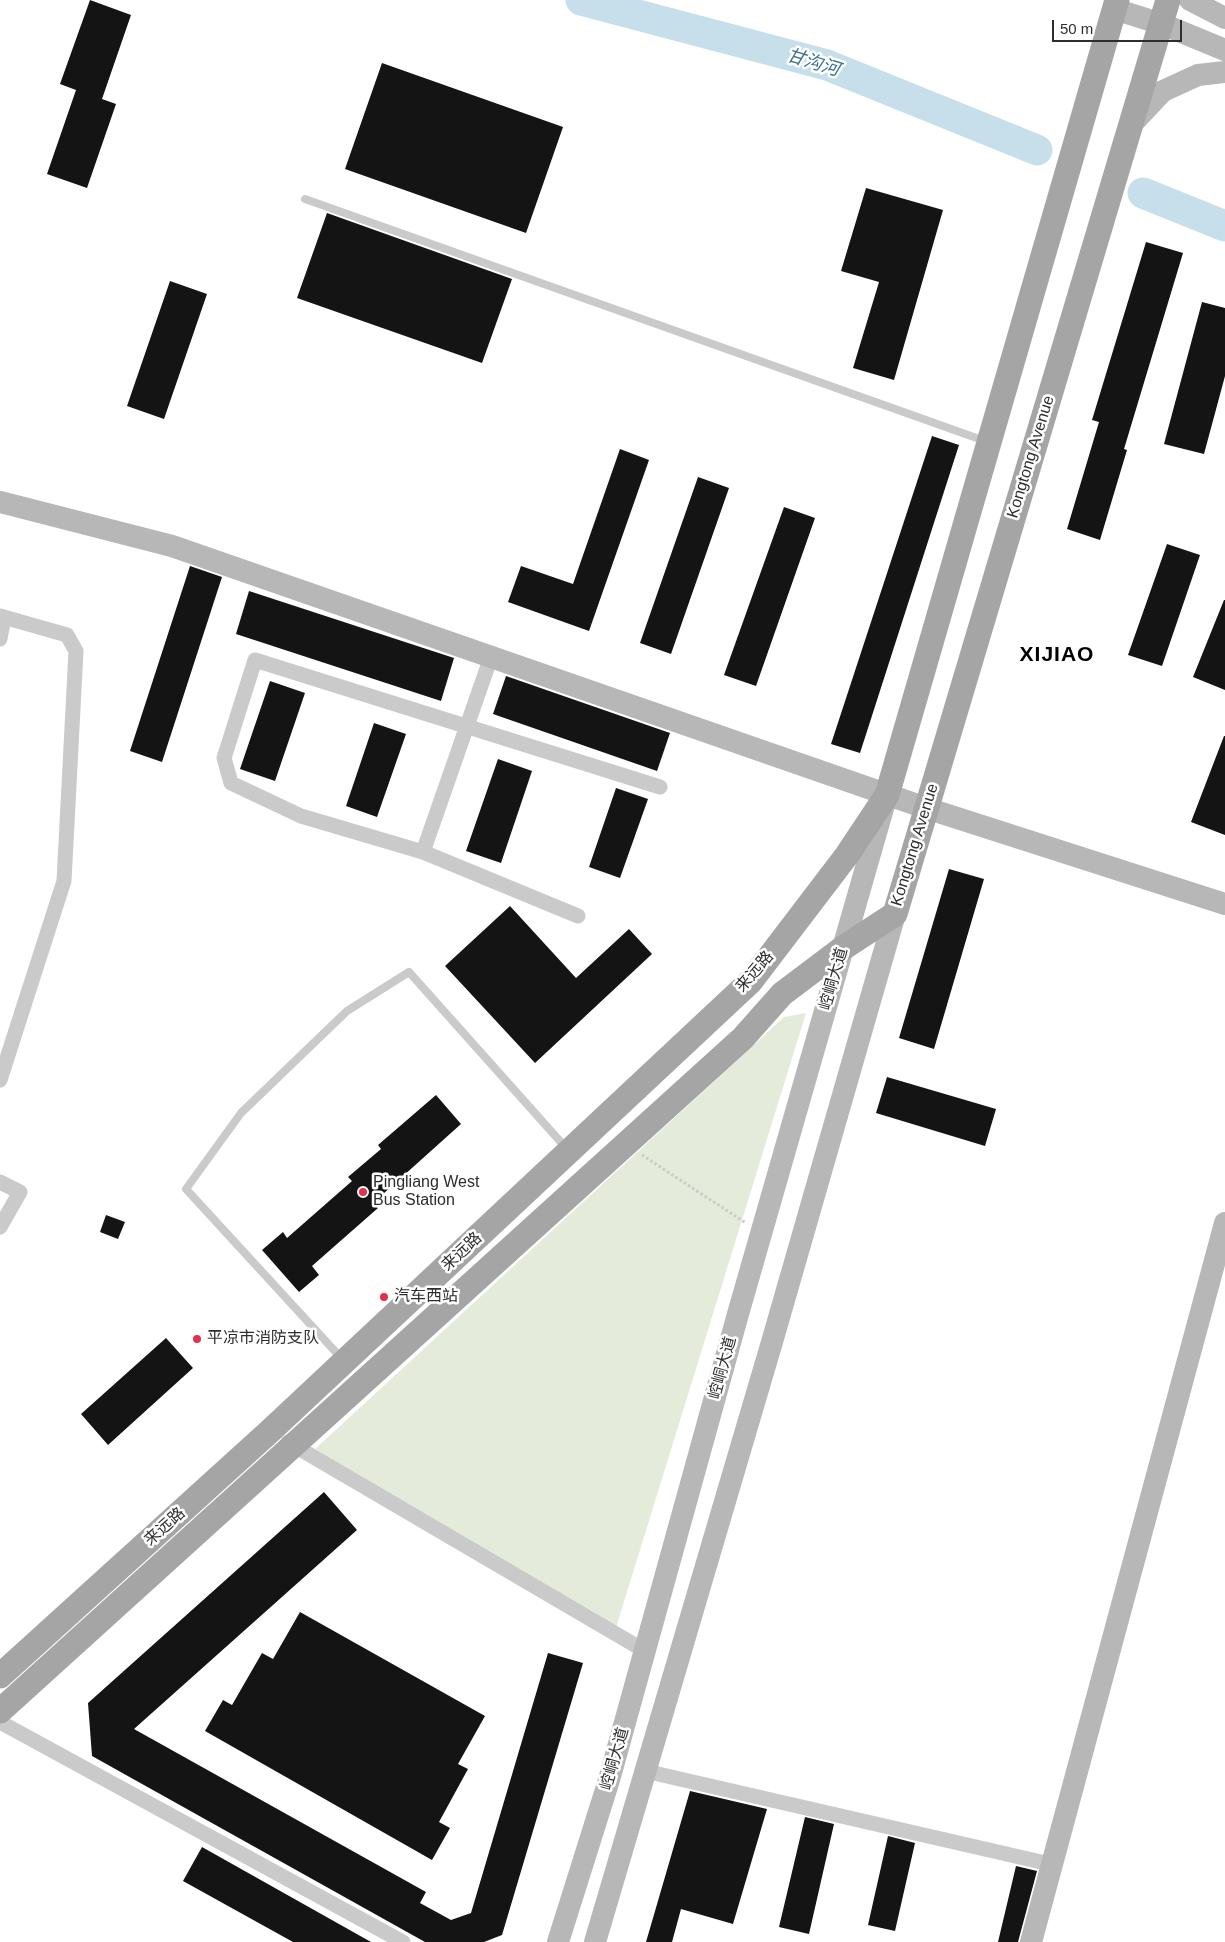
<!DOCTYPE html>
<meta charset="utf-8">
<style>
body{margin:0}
#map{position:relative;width:1225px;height:1942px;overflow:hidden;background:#fff;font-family:Helvetica,sans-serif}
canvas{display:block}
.scale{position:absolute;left:1052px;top:20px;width:130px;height:22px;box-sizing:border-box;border:2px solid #2d2d2d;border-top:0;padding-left:6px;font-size:15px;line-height:18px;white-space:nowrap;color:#2d2d2d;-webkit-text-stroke:4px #fff;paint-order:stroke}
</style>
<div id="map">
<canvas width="1225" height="1942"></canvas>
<div class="scale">50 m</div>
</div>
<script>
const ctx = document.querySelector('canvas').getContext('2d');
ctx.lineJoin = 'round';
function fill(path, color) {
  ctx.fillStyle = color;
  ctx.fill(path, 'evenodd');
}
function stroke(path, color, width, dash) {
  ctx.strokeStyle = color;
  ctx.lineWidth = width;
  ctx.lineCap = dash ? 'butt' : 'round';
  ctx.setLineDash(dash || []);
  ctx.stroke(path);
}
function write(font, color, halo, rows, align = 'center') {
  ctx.font = font + ' Helvetica,"Noto Sans SC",sans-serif';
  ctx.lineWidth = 5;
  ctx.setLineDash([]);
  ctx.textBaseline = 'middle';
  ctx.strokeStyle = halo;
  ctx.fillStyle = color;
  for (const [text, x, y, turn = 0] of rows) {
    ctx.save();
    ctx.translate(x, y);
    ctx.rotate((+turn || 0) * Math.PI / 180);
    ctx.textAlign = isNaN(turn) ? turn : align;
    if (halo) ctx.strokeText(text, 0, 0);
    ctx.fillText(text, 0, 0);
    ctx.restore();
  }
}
fill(new Path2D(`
 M 806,1013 L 614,1634 L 315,1449 L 784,1017 Z`), '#e4ebdb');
stroke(new Path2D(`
 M 581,0 L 827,65 L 1037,150
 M 1143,193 L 1225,226`), '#c7dfea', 31);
fill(new Path2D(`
 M 90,0 L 131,15 L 102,99 L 116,104 L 87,188 L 47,174 L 76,90 L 60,84 Z
 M 382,63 L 563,127 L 526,233 L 345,169 Z
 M 866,188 L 943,210 L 894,380 L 853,368 L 879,282 L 841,271 Z
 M 327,213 L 512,279 L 482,363 L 297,298 Z
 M 1146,242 L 1183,253 L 1124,449 L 1127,450 L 1100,540 L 1067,529 L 1099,422 L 1092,420 Z
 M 170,281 L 207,294 L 164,419 L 127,406 Z
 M 1202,302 L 1225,308 L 1225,376 L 1204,454 L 1164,444 Z
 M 932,436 L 959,445 L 860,753 L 831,744 Z
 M 620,449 L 649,460 L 589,631 L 508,602 L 521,566 L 573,584 Z
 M 698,477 L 729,488 L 671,654 L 640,643 Z
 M 784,507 L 815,518 L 756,686 L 724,675 Z
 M 1167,544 L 1200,555 L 1162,666 L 1128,655 Z
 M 190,566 L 222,577 L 162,762 L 130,751 Z
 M 249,591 L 454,658 L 441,701 L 236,634 Z
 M 1224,600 L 1225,600 L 1225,690 L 1193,677 Z
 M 506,676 L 670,733 L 657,771 L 493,714 Z
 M 270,681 L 305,693 L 275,781 L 240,769 Z
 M 374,723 L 406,734 L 377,817 L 346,806 Z
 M 1224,736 L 1225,736 L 1225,835 L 1191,822 Z
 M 498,759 L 532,771 L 501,863 L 466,851 Z
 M 616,788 L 648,799 L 620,878 L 589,867 Z
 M 949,869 L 984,879 L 934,1049 L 899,1038 Z
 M 510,906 L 576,978 L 629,929 L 652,954 L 535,1063 L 445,966 Z
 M 887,1077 L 996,1109 L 985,1146 L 876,1113 Z
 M 436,1095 L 461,1124 L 373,1203 L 378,1208 L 312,1266 L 319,1275 L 299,1292 L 262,1250 L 283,1232 L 287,1238 L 352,1181 L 348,1177 L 381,1149 L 378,1145 Z
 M 106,1215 L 125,1222 L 118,1239 L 100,1232 Z
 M 166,1338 L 193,1368 L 108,1445 L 81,1414 Z
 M 324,1492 L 357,1530 L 134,1729 L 426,1892 L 420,1903 L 451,1920 L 471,1913 L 548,1653 L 583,1663 L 502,1935 L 484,1942 L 425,1942 L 92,1756 L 88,1703 Z
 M 300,1612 L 485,1716 L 458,1764 L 468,1769 L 439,1822 L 450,1828 L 432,1860 L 205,1731 L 223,1700 L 232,1705 L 262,1653 L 273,1659 Z
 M 690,1791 L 767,1809 L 733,1924 L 681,1909 L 672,1942 L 646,1942 Z
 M 805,1817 L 834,1824 L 809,1934 L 779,1927 Z
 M 888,1836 L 915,1843 L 895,1931 L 868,1925 Z
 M 202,1847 L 371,1942 L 293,1942 L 183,1881 Z
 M 1016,1866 L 1037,1871 L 1018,1942 L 998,1942 Z`), '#141414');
stroke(new Path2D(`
 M 642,1155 L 746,1223`), '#cacaca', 3, [2.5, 2.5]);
stroke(new Path2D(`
 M 305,199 L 985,441
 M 343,1360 L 186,1189 L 241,1113 L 347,1011 L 409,972 L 567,1149`), '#cacaca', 8);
stroke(new Path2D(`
 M 0,616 L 67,635 L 76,651 L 64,881 L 0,1080
 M 0,639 L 4,617
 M 423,852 L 491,657
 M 578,916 L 423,852 L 301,816 L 231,783 L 224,758 L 255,660 L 660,787
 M 0,1182 L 20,1192 L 0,1227
 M 288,1442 L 645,1651
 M 0,1722 L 403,1942
 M 645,1771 L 1050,1864`), '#cacaca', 15);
stroke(new Path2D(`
 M 1190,0 L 1225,18
 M 1114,9 L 1162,24 L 1225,50
 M 1129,127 L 1163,91 L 1198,75 L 1225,72
 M 0,502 L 172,546 L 926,808 L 1225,904
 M 558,1942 L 609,1780 L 738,1314 L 884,805
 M 595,1942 L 772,1342 L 895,914
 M 1031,1942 L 1225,1223`), '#b7b7b7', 22);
stroke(new Path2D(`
 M 0,1676 L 269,1432 L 751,981 L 847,855 L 887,795 L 1117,0
 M 0,1711 L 743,1038 L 782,994 L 843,948 L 895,914 L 1168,0`), '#a5a5a5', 25);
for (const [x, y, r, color] of [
 [363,1192,5,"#e2314c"],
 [384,1297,5,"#e2314c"],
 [197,1339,5,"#e2314c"]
]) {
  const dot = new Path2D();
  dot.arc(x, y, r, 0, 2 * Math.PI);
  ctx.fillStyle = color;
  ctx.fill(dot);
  stroke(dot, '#fff', 2);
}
write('16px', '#2d2d2d', '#fff', [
 ["Kongtong Avenue",1031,457,-73],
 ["Kongtong Avenue",915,845,-73],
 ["来远路",755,972,-49],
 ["崆峒大道",834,979,-74],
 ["来远路",462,1252,-43],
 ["崆峒大道",723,1368,-75],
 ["来远路",165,1527,-42],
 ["崆峒大道",615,1759,-74]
]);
write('16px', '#2d2d2d', '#fff', [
 ["Pingliang West",373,1183],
 ["Bus Station",373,1201],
 ["汽车西站",394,1297],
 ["平凉市消防支队",207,1339]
], 'left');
write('italic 18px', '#3d748d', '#fff', [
 ["甘沟河",813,63,17]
]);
ctx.letterSpacing = '1px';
write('bold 21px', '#000', '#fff', [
 ["XIJIAO",1057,655]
]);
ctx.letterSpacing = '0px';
</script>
